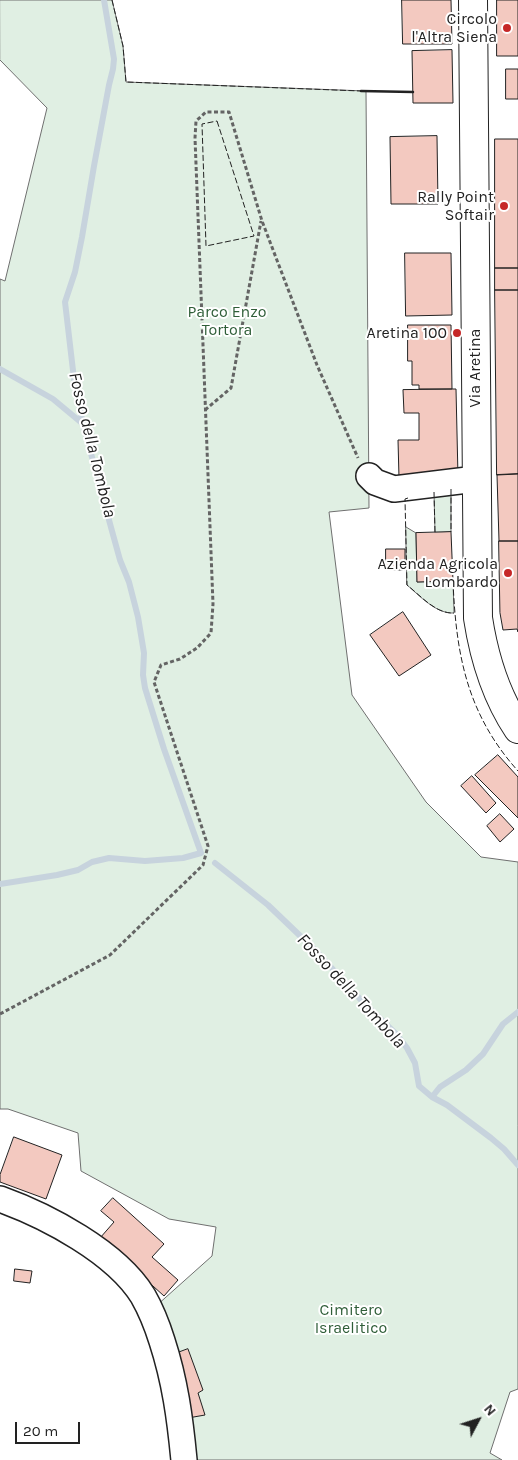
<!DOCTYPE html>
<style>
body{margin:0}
#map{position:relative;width:518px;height:1460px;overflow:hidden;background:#fff;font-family:Karla,sans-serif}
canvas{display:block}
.north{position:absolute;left:453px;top:1395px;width:50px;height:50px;-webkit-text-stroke:4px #fff;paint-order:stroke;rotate:50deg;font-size:14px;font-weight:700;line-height:20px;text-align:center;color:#222}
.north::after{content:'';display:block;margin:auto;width:18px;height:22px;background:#222;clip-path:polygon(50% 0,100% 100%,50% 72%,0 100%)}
.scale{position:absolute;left:15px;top:1422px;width:65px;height:22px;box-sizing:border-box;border:2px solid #222;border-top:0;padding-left:6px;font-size:15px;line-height:18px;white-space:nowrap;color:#222;-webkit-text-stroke:4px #fff;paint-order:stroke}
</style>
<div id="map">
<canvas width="518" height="1460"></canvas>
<div class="north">N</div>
<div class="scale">20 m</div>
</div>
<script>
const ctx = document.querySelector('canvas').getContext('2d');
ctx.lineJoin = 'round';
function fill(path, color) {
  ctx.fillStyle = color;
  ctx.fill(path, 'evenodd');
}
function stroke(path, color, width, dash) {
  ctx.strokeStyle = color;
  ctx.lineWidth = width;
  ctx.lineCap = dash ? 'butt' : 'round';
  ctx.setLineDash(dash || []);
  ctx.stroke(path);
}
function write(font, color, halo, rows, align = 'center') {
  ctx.font = font + ' Karla,sans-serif';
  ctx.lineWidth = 4;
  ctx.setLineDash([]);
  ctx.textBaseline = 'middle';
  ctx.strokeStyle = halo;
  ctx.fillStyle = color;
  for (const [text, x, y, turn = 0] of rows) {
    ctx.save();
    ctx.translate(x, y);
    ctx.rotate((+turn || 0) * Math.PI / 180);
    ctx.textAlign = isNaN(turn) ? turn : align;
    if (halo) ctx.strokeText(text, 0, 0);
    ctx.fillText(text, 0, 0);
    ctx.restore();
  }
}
const green = new Path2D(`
 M 0,0 L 112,0 L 123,46 L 126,82 L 366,91 L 369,508 L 329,512 L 352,695 L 426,802 L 481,857 L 518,862 L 518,1389 L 510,1392 L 490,1453 L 502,1460 L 193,1460 L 156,1306 L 212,1256 L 216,1227 L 169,1219 L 81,1171 L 78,1133 L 8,1109 L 0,1109 L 0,279 L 5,281 L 47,108 L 0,60 Z
 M 451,487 L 451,532 L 435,533 L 434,492 Z
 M 406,527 L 416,533 L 417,582 L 453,581 L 454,613 C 436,614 420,596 407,585 Z`);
fill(green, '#e0efe3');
stroke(green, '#6f6f6f', 1);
stroke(new Path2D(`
 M 0,369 L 53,399 L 83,424
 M 215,863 L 268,905 L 316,951 L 361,1000 L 397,1035 L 407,1048 L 415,1063 L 419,1086 L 432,1097 L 447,1105 L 491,1138 L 504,1149 L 518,1165
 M 0,884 L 57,875 L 78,870 L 92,862 L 109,858 L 145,861 L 183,858 L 201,853 L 164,749 L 145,688 L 143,675 L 144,653 L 138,617 L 129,582 L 120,560 L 112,531 L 83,424 L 74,379 L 65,302 L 75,272 L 82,237 L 94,166 L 109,85 L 113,69 L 114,59 L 104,0
 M 432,1097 L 440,1087 L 466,1070 L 483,1054 L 503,1024 L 518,1012`), '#c7d3dd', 6);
const building = new Path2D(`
 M 402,0 L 451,0 L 452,44 L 403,44 Z
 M 497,0 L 518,0 L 518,56 L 497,56 Z
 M 452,50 L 453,103 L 413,103 L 412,51 Z
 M 506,69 L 518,69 L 518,99 L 506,99 Z
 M 437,136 L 438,204 L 391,204 L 390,137 Z
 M 495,139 L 518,139 L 518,268 L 495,268 Z
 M 405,253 L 451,253 L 452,315 L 406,316 Z
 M 495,268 L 518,268 L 518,290 L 495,290 Z
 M 495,290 L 518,290 L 518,474 L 497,475 Z
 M 408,325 L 451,325 L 452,389 L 419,389 L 419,385 L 412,385 L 412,361 L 408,361 Z
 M 452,389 L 456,389 L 458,477 L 399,478 L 398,440 L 419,440 L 419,413 L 404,413 L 403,390 Z
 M 518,474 L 518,541 L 499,541 L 497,475 Z
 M 451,532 L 453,581 L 417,582 L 416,533 Z
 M 499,541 L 518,541 L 518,632 L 517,629 L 503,630 L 500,613 Z
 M 386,549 L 405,549 L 405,570 L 386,570 Z
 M 403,612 L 431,655 L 399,676 L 370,635 Z
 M 498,755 L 518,777 L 518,818 L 475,775 Z
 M 472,776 L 496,803 L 486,813 L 461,786 Z
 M 500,814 L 514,829 L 500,842 L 487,826 Z
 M 14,1137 L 62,1155 L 46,1199 L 0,1182 L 0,1175 Z
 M 113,1198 L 164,1244 L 152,1257 L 178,1280 L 164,1296 L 100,1238 L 114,1222 L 101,1211 Z
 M 15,1269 L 32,1271 L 30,1283 L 14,1281 Z
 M 188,1349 L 203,1390 L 198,1393 L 205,1415 L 188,1418 L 172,1355 Z`);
fill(building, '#f3c9c0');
stroke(building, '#222', 1);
const minor = new Path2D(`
 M 369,476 L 375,482 L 394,489 L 476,479
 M 0,1199 C 47,1216 116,1252 143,1296 C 151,1310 157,1325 162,1341 C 175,1381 180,1418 184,1460`);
const major = new Path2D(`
 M 473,0 L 478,618 C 484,657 496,696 518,729`);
stroke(minor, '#222', 28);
stroke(major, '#222', 30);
stroke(new Path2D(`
 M 205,410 L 231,388 L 261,221
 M 0,1014 L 110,955 L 203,865 L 208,846 L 154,682 L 161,665 L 180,659 L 197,648 L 211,633 L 213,604 L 195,138 L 196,121 L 206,112 L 229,112 L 262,221 L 317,365 L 358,458`), '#646464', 3, [4, 2.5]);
stroke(minor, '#fff', 25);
stroke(major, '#fff', 28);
stroke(new Path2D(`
 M 112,0 L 123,46 L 126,82 L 361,91
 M 217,121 L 254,236 L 206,246 L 202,124 Z
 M 451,489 L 451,532
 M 434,492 L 435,533
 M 408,498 L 405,499 L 407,585 C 421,596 436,614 454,613
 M 453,581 C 456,655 467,714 518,771`), '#222', 1, [6, 2.5]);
stroke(new Path2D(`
 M 361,91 L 413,92`), '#222', 2.5);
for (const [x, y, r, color] of [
 [507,28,5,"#c62828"],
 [504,206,5,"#c62828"],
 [457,333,5,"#c62828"],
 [508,573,5,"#c62828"]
]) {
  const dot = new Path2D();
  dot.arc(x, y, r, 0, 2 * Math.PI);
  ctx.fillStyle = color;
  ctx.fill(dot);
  stroke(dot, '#fff', 2);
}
write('16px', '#222', '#fff', [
 ["Circolo",497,19],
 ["l'Altra Siena",497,37],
 ["Rally Point",494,197],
 ["Softair",494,215],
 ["Aretina 100",447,333],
 ["Azienda Agricola",498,564],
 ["Lombardo",498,582]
], 'right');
write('16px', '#2f5e38', '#fff', [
 ["Parco Enzo",227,312],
 ["Tortora",227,330],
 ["Cimitero",351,1310],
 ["Israelitico",351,1328]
]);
write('16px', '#222', '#fff', [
 ["Via Aretina",475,368,-90]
]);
write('italic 18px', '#222', '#fff', [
 ["Fosso della Tombola",92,445,76],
 ["Fosso della Tombola",351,991,47]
]);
</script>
